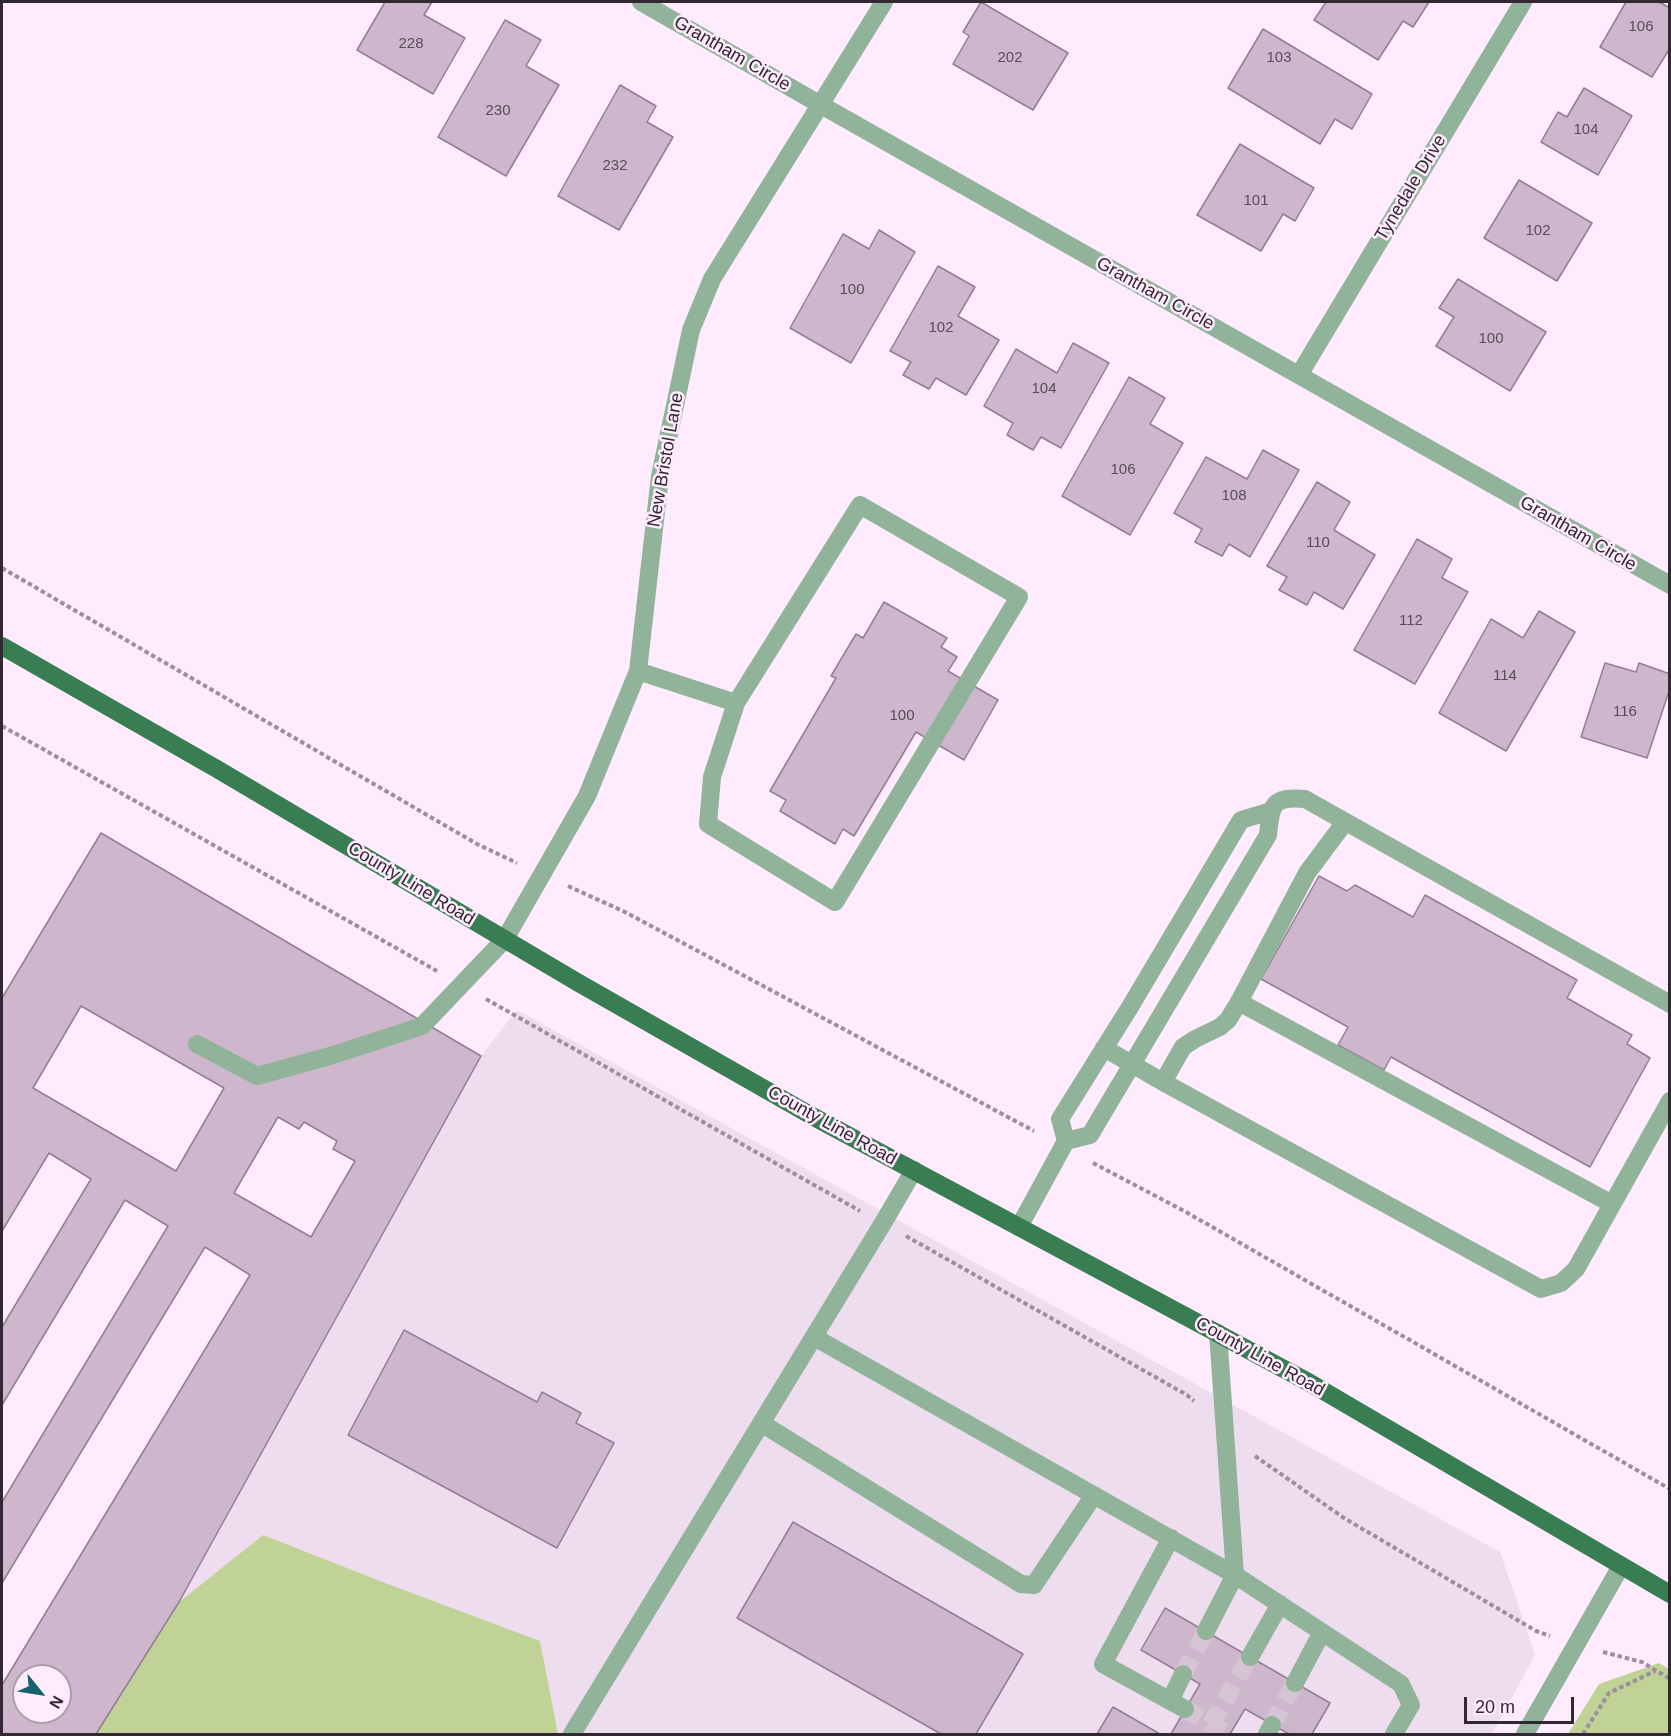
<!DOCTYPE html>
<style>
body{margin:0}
#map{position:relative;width:1671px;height:1736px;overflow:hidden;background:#feebfd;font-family:Helvetica,sans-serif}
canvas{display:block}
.frame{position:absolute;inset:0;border:3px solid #312831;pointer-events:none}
.north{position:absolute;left:12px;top:1664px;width:60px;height:60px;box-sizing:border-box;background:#feebfd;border:2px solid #ac9dab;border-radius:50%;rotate:120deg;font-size:16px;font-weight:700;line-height:24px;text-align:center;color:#312831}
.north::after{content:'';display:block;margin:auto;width:21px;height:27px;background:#15616d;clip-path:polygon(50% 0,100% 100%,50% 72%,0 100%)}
.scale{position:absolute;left:1464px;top:1697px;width:110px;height:27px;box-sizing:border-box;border:3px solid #312831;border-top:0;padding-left:8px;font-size:18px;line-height:21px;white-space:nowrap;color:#312831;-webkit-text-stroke:4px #feebfd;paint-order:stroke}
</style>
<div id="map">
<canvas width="1671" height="1736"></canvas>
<div class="frame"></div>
<div class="north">N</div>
<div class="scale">20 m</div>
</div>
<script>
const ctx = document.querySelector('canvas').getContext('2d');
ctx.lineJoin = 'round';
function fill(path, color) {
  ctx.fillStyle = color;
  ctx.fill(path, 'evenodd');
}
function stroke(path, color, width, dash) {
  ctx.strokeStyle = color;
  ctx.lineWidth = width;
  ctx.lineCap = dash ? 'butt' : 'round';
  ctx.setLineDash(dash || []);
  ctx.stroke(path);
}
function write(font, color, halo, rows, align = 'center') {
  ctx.font = font + ' Helvetica,sans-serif';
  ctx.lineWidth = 5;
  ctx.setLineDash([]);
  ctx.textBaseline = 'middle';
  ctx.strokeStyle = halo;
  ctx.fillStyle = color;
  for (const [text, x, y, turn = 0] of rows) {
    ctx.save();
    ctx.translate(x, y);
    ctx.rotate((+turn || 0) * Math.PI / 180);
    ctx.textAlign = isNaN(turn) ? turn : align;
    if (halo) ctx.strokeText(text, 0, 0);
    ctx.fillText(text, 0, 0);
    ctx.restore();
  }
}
fill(new Path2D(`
 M 517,1010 L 1500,1552 L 1535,1655 L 1492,1734 L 558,1734 L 540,1641 L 388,1584 L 263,1535 L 179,1602 L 481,1056 Z`), '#eeddef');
fill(new Path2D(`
 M 263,1535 L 388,1584 L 540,1641 L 558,1734 L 96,1734 L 179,1602 Z
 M 1659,1663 L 1669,1669 L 1669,1734 L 1568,1734 L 1599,1684 Z`), '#c1d297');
const building = new Path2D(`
 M 385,2 L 432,2 L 424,15 L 465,38 L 433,94 L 357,50 Z
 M 981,2 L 1068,53 L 1033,110 L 953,64 L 969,36 L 963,32 Z
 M 1326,2 L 1429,2 L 1413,27 L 1403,21 L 1378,60 L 1314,20 Z
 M 1626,2 L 1659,2 L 1670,8 L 1670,48 L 1652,77 L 1600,47 Z
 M 505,20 L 541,40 L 526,66 L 559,85 L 506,176 L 438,137 Z
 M 1263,29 L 1372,94 L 1352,129 L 1335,119 L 1320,144 L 1228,88 Z
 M 620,85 L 656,106 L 647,122 L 673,137 L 619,230 L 558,196 Z
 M 1584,88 L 1632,116 L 1598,175 L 1541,142 L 1558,112 L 1567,117 Z
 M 1240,144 L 1314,188 L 1295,221 L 1283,214 L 1261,251 L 1197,215 Z
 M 1519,180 L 1592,223 L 1557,281 L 1484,238 Z
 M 879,230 L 915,252 L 851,363 L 790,328 L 843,234 L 869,249 Z
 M 938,266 L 975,287 L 958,316 L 999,340 L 966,395 L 936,378 L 929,389 L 903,375 L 911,362 L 890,351 Z
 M 1458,279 L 1546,332 L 1510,391 L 1436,346 L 1454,317 L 1439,308 Z
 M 1073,343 L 1109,363 L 1061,448 L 1041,437 L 1033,450 L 1007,435 L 1013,423 L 984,406 L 1016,349 L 1057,373 Z
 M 1129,377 L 1165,398 L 1150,424 L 1183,443 L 1130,535 L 1062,496 Z
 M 1263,450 L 1299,470 L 1250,557 L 1229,544 L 1222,556 L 1195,542 L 1202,529 L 1174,513 L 1206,457 L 1247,479 Z
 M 1317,482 L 1350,502 L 1334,530 L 1375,555 L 1343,609 L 1314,592 L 1307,605 L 1279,590 L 1287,577 L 1267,566 Z
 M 1417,539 L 1452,559 L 1442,578 L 1468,592 L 1415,684 L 1354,650 Z
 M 884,602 L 947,638 L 941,647 L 957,657 L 948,671 L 998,700 L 964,760 L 916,732 L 854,836 L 843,829 L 835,844 L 780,811 L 786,800 L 770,791 L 836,678 L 831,676 L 856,634 L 863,638 Z
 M 1539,611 L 1575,632 L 1506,751 L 1439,713 L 1491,619 L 1523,638 Z
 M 1605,663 L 1636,672 L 1639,663 L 1670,674 L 1670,688 L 1647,758 L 1581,737 Z
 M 101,833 L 481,1056 L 179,1602 L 96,1734 L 2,1734 L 2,998 ZM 24,1676 L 60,1676 L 60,1712 L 24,1712 Z
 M 1319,876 L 1347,891 L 1355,885 L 1413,917 L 1425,895 L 1577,980 L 1567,998 L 1632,1035 L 1627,1044 L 1650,1058 L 1590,1167 L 1391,1057 L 1384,1070 L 1338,1045 L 1348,1027 L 1261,979 Z
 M 81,1006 L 224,1088 L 176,1171 L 33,1088 Z
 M 278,1117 L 299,1129 L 304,1122 L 337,1141 L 333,1149 L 355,1161 L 311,1237 L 234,1193 Z
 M 49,1153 L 91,1179 L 2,1327 L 2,1231 Z
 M 125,1200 L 168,1226 L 2,1502 L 2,1405 Z
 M 205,1247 L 250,1275 L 2,1685 L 2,1583 Z
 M 404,1330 L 537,1402 L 542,1392 L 581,1413 L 576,1423 L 614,1443 L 557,1548 L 348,1435 Z
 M 793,1522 L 1023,1654 L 976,1734 L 941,1734 L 737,1618 Z
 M 1165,1608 L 1330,1703 L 1312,1734 L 1289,1734 L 1245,1709 L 1230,1734 L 1171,1734 L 1200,1684 L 1141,1650 Z
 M 1113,1707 L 1160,1734 L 1097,1734 Z`);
fill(building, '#ceb7cd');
stroke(building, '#937d92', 1.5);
stroke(new Path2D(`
 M 1183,1674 L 1206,1631
 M 1185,1709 L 1228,1734
 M 1211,1724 L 1250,1657
 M 1272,1725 L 1295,1683`), '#d5c4d4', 18, [18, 9]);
stroke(new Path2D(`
 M 2,568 L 477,844 L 517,863
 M 2,726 L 437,971
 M 568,886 L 625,912 L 1034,1131
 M 486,999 L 860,1211
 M 1093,1163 L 1186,1212 L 1670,1489
 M 906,1236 L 1187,1395 L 1194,1401
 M 1255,1456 L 1344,1518 L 1536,1631 L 1550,1636
 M 1603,1652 L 1642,1662 L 1670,1679
 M 1583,1734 L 1609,1693 L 1655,1671`), '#9c8e9c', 4, [4.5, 3]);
stroke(new Path2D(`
 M 641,2 L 821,105 L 1670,585
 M 1299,375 L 1523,2
 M 638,671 L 736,703 L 712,777 L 708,824 L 835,902 L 1019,597 L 860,505 L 736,703
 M 1239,1002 L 1307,873 L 1345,822
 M 197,1044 L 257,1076 L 330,1056 L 422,1026 L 505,939 L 587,796 L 638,671 L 660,476 L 691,330 L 712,279 L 884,2
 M 1104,1048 L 1163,1082 L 1541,1289 L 1561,1283 L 1576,1269 L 1670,1101
 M 1163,1082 L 1183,1047 L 1195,1039 L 1220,1027 L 1228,1020 L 1239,1002 L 1612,1204
 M 1066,1141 L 1090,1135 L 1268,835 C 1271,806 1271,796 1305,799 L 1670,1004
 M 1019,1227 L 1066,1141 L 1060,1119 L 1130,1007 L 1241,820 L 1271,811
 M 1218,1333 L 1235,1575 L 1401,1684 L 1411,1705 L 1394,1734
 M 814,1337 L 1235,1575 L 1206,1631
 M 761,1423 L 1021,1584 L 1034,1585 L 1094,1495
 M 1171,1538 L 1103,1664 L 1185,1709
 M 1250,1657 L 1280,1604
 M 1295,1683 L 1322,1632
 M 1170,1701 L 1183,1674
 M 572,1734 L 883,1223 L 914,1170
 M 1267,1734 L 1272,1725
 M 1525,1734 L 1621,1566`), '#91b39a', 18);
stroke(new Path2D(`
 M 2,646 L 217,769 L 577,982 L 812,1116 L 1310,1383 L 1670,1594`), '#397d52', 18);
write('15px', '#584c58', null, [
 ["106",1641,27],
 ["228",411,44],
 ["202",1010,58],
 ["103",1279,58],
 ["230",498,111],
 ["104",1586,130],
 ["232",615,166],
 ["101",1256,201],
 ["102",1538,231],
 ["100",852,290],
 ["102",941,328],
 ["100",1491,339],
 ["104",1044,389],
 ["106",1123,470],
 ["108",1234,496],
 ["110",1318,543],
 ["112",1411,621],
 ["114",1505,676],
 ["116",1625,712],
 ["100",902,716]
]);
write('18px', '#312831', '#feebfd', [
 ["Grantham Circle",732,54,30],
 ["Tynedale Drive",1411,188,-59],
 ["Grantham Circle",1155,294,29],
 ["New Bristol Lane",666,460,-80],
 ["Grantham Circle",1578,534,30],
 ["County Line Road",411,884,31],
 ["County Line Road",832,1126,29],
 ["County Line Road",1260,1357,29]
]);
</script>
